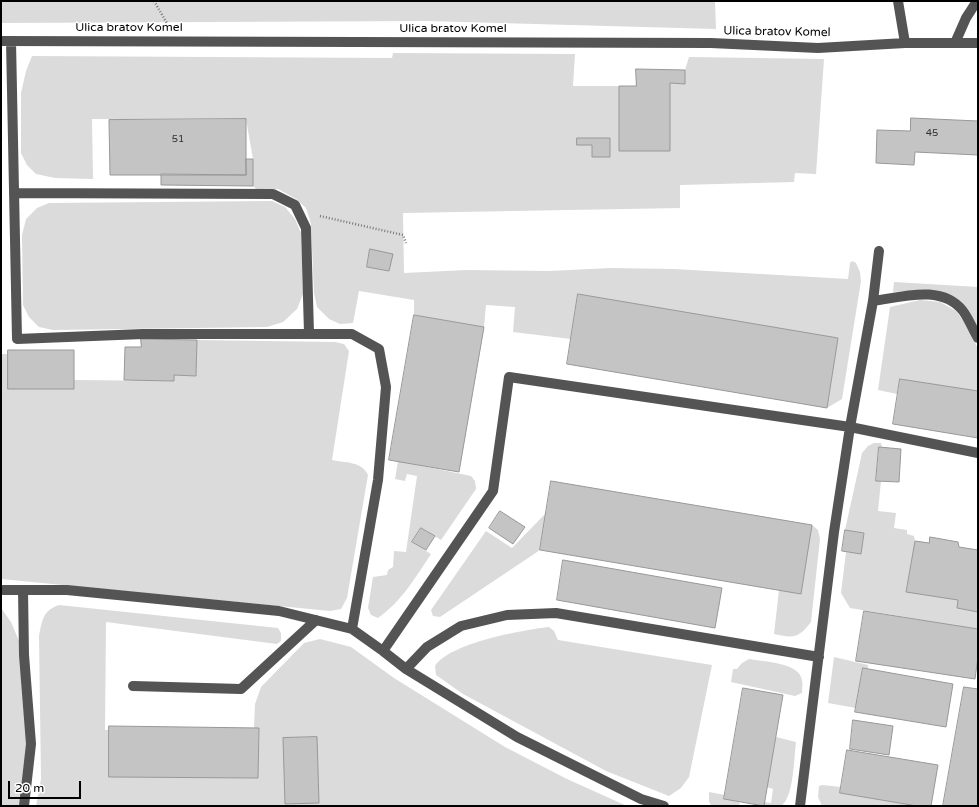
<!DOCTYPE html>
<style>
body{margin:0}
#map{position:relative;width:979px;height:807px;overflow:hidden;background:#fff;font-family:"Varela Round",sans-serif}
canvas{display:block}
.frame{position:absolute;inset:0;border:2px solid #000;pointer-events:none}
.scale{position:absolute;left:8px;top:781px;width:73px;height:18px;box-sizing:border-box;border:2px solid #000;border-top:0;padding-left:5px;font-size:12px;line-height:14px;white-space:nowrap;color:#000;-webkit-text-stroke:3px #fff;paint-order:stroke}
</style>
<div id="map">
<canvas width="979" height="807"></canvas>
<div class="frame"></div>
<div class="scale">20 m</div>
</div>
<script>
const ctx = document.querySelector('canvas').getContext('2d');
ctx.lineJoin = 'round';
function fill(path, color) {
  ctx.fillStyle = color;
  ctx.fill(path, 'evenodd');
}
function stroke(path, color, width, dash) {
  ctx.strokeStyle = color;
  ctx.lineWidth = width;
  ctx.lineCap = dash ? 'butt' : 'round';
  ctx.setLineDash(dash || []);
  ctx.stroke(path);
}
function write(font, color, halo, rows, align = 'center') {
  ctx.font = font + ' "Varela Round",sans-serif';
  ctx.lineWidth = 3;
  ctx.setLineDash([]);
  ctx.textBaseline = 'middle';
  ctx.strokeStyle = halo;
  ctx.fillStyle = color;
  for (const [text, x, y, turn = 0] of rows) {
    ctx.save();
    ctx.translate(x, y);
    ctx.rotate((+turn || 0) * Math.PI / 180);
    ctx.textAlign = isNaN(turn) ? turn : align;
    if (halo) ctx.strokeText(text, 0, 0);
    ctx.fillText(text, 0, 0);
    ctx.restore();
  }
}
fill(new Path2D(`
 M 1,1 L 715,1 L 716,29 L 426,21 L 1,23 Z
 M 393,53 L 575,54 L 573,86 L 619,86 L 619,151 L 669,151 L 670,83 L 685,84 L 685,70 L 689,57 L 824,59 L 816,174 L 795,173 L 794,182 L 680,185 L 680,208 L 403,213 L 404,273 L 467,270 L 550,271 L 610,268 L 674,269 L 848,279 L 850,263 L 852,261 L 856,263 L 860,272 L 861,281 L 842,399 L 827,408 L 838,338 L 578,294 L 571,339 L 513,332 L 515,307 L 486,305 L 484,327 L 414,315 L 414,300 L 359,291 L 353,323 L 340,324 L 329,319 L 317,307 L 314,293 L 311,224 L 306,208 L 296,199 L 278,189 L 256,189 L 253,186 L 253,159 L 246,119 L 92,119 L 93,179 L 55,178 L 36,174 L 27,165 L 21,153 L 21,93 L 26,71 L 32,56 L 392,58 Z
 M 272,201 L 285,207 L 295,219 L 301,233 L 303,294 L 297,309 L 283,322 L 267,327 L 53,330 L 39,327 L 29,317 L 23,305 L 22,235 L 26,219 L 37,208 L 49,203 Z
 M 894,282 L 978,287 L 978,329 C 975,322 972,315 968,309 C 950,285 920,290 893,292 Z
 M 920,300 L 940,302 L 956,311 L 968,327 L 978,349 L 978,391 L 900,379 L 897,394 L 878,390 L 890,307 Z
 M 197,340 L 335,342 L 344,344 L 349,351 L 332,460 C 345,463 362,461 368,475 L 347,598 L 341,609 L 330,611 L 1,579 L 1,354 L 8,354 L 8,389 L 74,389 L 74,380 L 174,381 L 174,375 L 196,376 Z
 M 874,443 L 881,443 L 882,447 L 879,447 L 876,480 L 881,481 L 878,511 L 896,513 L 894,528 L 907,530 L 907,534 L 914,536 L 915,541 L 906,591 L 958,600 L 957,608 L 978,612 L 978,629 L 850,608 L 841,593 L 846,552 L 861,554 L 864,533 L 845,530 L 862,453 L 868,446 Z
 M 398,461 L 471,476 L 475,481 L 476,489 L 441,540 L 421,528 L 412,542 L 431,554 C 415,578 402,601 378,618 L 371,615 L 368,608 L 373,577 L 387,575 L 388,570 L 393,567 L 394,551 L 406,552 L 417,476 L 407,474 L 405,481 L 395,479 Z
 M 546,513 L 540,550 L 440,617 L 433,616 L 431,610 L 486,531 L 512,548 Z
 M 812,525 L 818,530 L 820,539 L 811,622 C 798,639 793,638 774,634 L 779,590 L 801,593 Z
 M 59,605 L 278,628 L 281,633 L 281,641 L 277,644 L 106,622 L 105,730 L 109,730 L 109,777 L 258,778 L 259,728 L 254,728 L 255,704 L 261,687 L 304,643 L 320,639 L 351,647 L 394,678 L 505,747 L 567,779 L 627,806 L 36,806 L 41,779 L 39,636 C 42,621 43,610 59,605 Z
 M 1,608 L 11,622 L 19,641 L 27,722 L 27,763 L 22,806 L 1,806 Z
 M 549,627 L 554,631 L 558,640 L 712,665 L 689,777 L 681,788 L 669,796 L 606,771 L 463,694 L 436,675 L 435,666 C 450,643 522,630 549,627 Z
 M 834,657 L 868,665 L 868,669 L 863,668 L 856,708 L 828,703 Z
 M 749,659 C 764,662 799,662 802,680 C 803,684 802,689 802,693 L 795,696 L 731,682 L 733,669 L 737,669 L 742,663 Z
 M 776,737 L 796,742 C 794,756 794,798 781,806 L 754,806 L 754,804 L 765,802 L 771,803 L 773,789 L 767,787 Z
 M 823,785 L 841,787 L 840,793 L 917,806 L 822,806 L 818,797 L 819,786 Z
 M 709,792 L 725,795 L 724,799 L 740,802 L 739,806 L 711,806 L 709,801 Z`), '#dbdbdb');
const building = new Path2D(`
 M 636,69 L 685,70 L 685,84 L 670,83 L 670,151 L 619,151 L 619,86 L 636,86 Z
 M 911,118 L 978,121 L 978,155 L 915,152 L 914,165 L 876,163 L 877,130 L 910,131 Z
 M 246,119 L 246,175 L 110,175 L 109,120 Z
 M 577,138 L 610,138 L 610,157 L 592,157 L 592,145 L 577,145 Z
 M 246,159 L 253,159 L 253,186 L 161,185 L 161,174 L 246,175 Z
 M 370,249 L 393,254 L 389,271 L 367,267 Z
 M 578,294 L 838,338 L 827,408 L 567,364 Z
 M 414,315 L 484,327 L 459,472 L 389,460 Z
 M 141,339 L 197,340 L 196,376 L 174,375 L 174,381 L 124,380 L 125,347 L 141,347 Z
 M 8,350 L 74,350 L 74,389 L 8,389 Z
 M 900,379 L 978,391 L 978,438 L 893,424 Z
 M 879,447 L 901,449 L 899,482 L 876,481 Z
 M 551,481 L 812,525 L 801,594 L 540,550 Z
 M 500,511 L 525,527 L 513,544 L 489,528 Z
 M 421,528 L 435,536 L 426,550 L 412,542 Z
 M 845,530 L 864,533 L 861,554 L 842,551 Z
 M 930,537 L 958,542 L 959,547 L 978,550 L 978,612 L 957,608 L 958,600 L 906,592 L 915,541 L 929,543 Z
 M 563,560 L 722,588 L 715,628 L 557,600 Z
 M 864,611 L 978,629 L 978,657 L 975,679 L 856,661 Z
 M 863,668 L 953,684 L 946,727 L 855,712 Z
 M 964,687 L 978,689 L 978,806 L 943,806 Z
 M 743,688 L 783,695 L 764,806 L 724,799 Z
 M 853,720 L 893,726 L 889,755 L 850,749 Z
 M 109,726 L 259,728 L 258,778 L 109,777 Z
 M 317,737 L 319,803 L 285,804 L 283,738 Z
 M 847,750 L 938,765 L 931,806 L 917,806 L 840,793 Z`);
fill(building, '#c4c4c4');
stroke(building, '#989898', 1);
stroke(new Path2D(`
 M 154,1 L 168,25
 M 320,216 L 403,235 L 406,243`), '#767676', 2.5, [1, 2]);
stroke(new Path2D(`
 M 898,1 L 905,43
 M 1,41 L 711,43 L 818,48 L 905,43 L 978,43
 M 11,41 L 17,339 L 143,334 L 352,334 L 379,349 L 386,387 L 378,480 L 352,629 L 383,651 L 406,669 L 517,737 L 641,799 L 664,806
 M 955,43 L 966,18 L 977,1
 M 14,193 L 273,194 L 295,205 L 306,228 L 309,333
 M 873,301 C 902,297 942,284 963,311 C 969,319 973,330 978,338
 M 1,590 L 67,590 L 279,611 L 352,629
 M 23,590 L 24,655 L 31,744 L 24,806
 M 383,651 L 493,491 L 509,377 L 850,427 L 978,453
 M 406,669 L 427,647 L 461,626 L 507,615 L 556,613 L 819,657
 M 133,686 L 241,689 L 316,620
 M 800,806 L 834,532 L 850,427 L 873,301 L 879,251`), '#545454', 10);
write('10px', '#313131', null, [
 ["45",932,133],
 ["51",178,139]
]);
write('12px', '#000', '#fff', [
 ["Ulica bratov Komel",129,28],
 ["Ulica bratov Komel",453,29],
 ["Ulica bratov Komel",777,32,1]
]);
</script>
